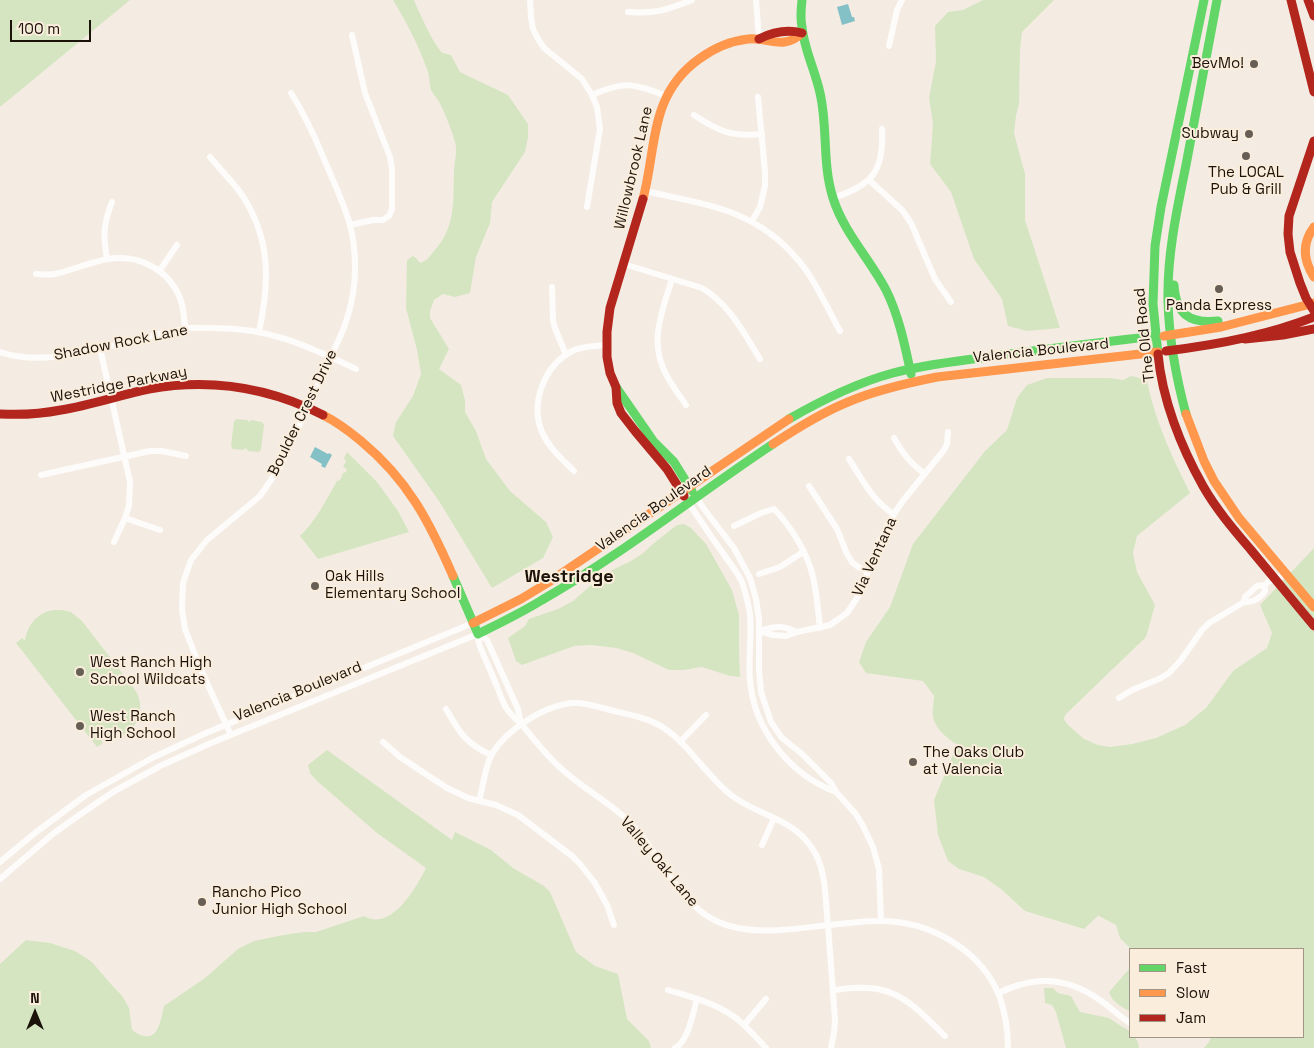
<!DOCTYPE html>
<style>
body{margin:0}
#map{position:relative;width:1314px;height:1048px;overflow:hidden;background:#f4ece3;font-family:"Space Grotesk",sans-serif}
canvas{display:block}
.legend{position:absolute;left:1129px;top:948px;width:175px;height:90px;box-sizing:border-box;background:#fbeddc;border:1px solid #a19588;margin:0;padding:6px 9px;list-style:none;font-size:15px;color:#1b1209}
.legend li{display:flex;align-items:center;gap:10px;height:25px}
.legend b{width:25px;border:1px solid #a19588}
.north{position:absolute;left:10px;top:988px;width:50px;height:50px;-webkit-text-stroke:4px #fbeddc;paint-order:stroke;rotate:0deg;font-size:14px;font-weight:700;line-height:20px;text-align:center;color:#1b1209}
.north::after{content:'';display:block;margin:auto;width:18px;height:22px;background:#1b1209;clip-path:polygon(50% 0,100% 100%,50% 72%,0 100%)}
.scale{position:absolute;left:10px;top:20px;width:81px;height:22px;box-sizing:border-box;border:2px solid #1b1209;border-top:0;padding-left:6px;font-size:15px;line-height:18px;white-space:nowrap;color:#1b1209;-webkit-text-stroke:4px #fbeddc;paint-order:stroke}
</style>
<div id="map">
<canvas width="1314" height="1048"></canvas>
<ul class="legend">
<li><b style="height:6px;background:#63d668"></b>Fast</li>
<li><b style="height:6px;background:#ff974d"></b>Slow</li>
<li><b style="height:6px;background:#b3261e"></b>Jam</li>
</ul>
<div class="north">N</div>
<div class="scale">100 m</div>
</div>
<script>
const ctx = document.querySelector('canvas').getContext('2d');
ctx.lineJoin = 'round';
function fill(path, color) {
  ctx.fillStyle = color;
  ctx.fill(path, 'evenodd');
}
function stroke(path, color, width, dash) {
  ctx.strokeStyle = color;
  ctx.lineWidth = width;
  ctx.lineCap = dash ? 'butt' : 'round';
  ctx.setLineDash(dash || []);
  ctx.stroke(path);
}
function write(font, color, halo, rows, align = 'center') {
  ctx.font = font + ' "Space Grotesk",sans-serif';
  ctx.lineWidth = 4;
  ctx.setLineDash([]);
  ctx.textBaseline = 'middle';
  ctx.strokeStyle = halo;
  ctx.fillStyle = color;
  for (const [text, x, y, turn = 0] of rows) {
    ctx.save();
    ctx.translate(x, y);
    ctx.rotate((+turn || 0) * Math.PI / 180);
    ctx.textAlign = isNaN(turn) ? turn : align;
    if (halo) ctx.strokeText(text, 0, 0);
    ctx.fillText(text, 0, 0);
    ctx.restore();
  }
}
fill(new Path2D(`
 M 0,0 L 130,0 L 0,107 Z
 M 393,0 L 414,0 C 418,10 435,48 443,53 C 444,53 450,55 451,55 L 460,72 L 508,95 L 528,124 L 528,137 L 525,152 L 492,202 L 490,223 L 476,257 L 470,293 L 455,297 L 443,294 L 434,300 L 430,311 L 430,318 L 449,349 L 439,369 L 461,385 L 465,400 L 465,412 L 476,431 L 486,459 L 510,491 L 546,522 L 553,537 L 543,558 L 492,588 L 439,501 L 393,436 L 396,422 L 413,396 L 421,374 L 417,350 L 406,308 L 407,260 L 413,256 L 416,258 L 420,263 C 427,261 430,256 434,251 C 456,227 453,202 454,172 C 454,162 458,152 455,142 C 452,131 444,110 438,100 C 436,97 433,94 431,90 C 429,84 430,78 428,72 C 419,46 407,23 393,0 Z
 M 983,0 L 1054,0 L 1022,32 L 1020,49 L 1019,104 L 1016,116 L 1014,133 L 1025,174 L 1025,220 L 1060,328 L 1027,331 L 1008,326 L 1002,299 L 974,259 L 951,192 L 930,164 L 933,124 L 929,98 L 936,61 L 935,26 L 948,12 L 963,10 Z
 M 1131,376 L 1136,377 L 1147,381 C 1155,421 1172,457 1190,493 L 1137,536 L 1133,553 L 1137,572 L 1155,605 L 1146,637 L 1065,715 L 1064,719 L 1067,724 L 1084,739 L 1098,745 L 1110,747 L 1132,744 L 1156,738 L 1185,725 L 1206,708 L 1233,671 L 1267,648 L 1272,633 L 1260,605 L 1314,548 L 1314,1048 L 1204,1048 L 1209,1042 L 1211,1037 L 1303,1037 L 1303,949 L 1131,949 L 1120,938 L 1116,925 L 1099,916 L 1099,915 L 1084,929 L 1025,911 L 1001,889 L 984,877 L 959,869 L 948,861 L 938,835 L 934,800 L 954,752 L 960,746 C 949,740 935,730 933,716 C 932,710 934,702 934,696 L 923,681 L 866,673 L 859,662 L 866,642 L 890,607 L 913,544 L 985,451 L 1007,430 L 1017,398 L 1027,385 L 1047,378 L 1110,378 L 1123,380 Z
 M 237,419 L 247,420 L 249,422 L 251,420 L 262,422 L 264,425 L 261,450 L 258,452 L 248,451 L 246,448 L 243,450 L 233,449 L 231,446 L 234,421 Z
 M 347,452 L 377,482 L 398,511 L 409,532 L 318,559 L 300,536 C 316,521 326,500 337,481 L 340,480 L 343,473 L 346,472 L 347,469 L 343,467 L 346,461 L 344,458 Z
 M 684,524 L 691,528 L 706,544 L 732,590 L 739,615 L 739,651 L 740,677 L 730,676 L 702,667 L 683,670 L 669,670 L 633,653 L 616,648 L 591,645 L 574,646 L 522,665 L 516,661 L 508,638 L 525,626 L 529,619 L 558,609 L 573,601 L 598,579 L 610,571 L 631,561 L 642,554 L 654,543 L 677,525 Z
 M 54,610 L 62,610 L 71,612 L 82,621 L 133,687 C 137,692 140,698 140,705 C 142,727 120,743 100,739 L 103,743 L 97,747 L 16,643 L 22,638 L 25,641 C 27,625 38,612 54,610 Z
 M 327,750 L 452,840 L 455,832 L 491,850 L 513,868 L 544,886 L 550,892 L 576,952 L 595,966 L 618,974 L 627,1019 L 649,1041 L 651,1048 L 0,1048 L 0,964 L 26,940 L 50,943 L 75,951 L 92,962 L 110,983 L 123,997 L 129,1008 L 132,1030 C 157,1048 160,1024 164,1006 L 205,978 L 238,949 L 254,941 L 278,936 L 303,932 L 316,932 L 364,916 C 391,932 416,888 426,868 L 377,833 L 317,781 L 310,773 L 308,765 Z
 M 1130,968 L 1130,1011 C 1121,1007 1112,1002 1109,992 Z
 M 1044,988 L 1053,988 L 1058,993 L 1071,996 L 1080,1012 L 1109,1018 L 1121,1026 L 1130,1031 L 1130,1037 L 1135,1037 L 1138,1042 L 1139,1048 L 1066,1048 L 1056,1012 L 1052,1005 L 1045,1003 Z`), '#d5e5c1');
fill(new Path2D(`
 M 848,4 L 852,17 L 854,17 L 855,21 L 842,25 L 837,7 Z
 M 315,447 L 328,454 L 329,453 L 332,455 L 325,468 L 321,466 L 322,464 L 310,457 Z`), '#84c1c6');
stroke(new Path2D(`
 M 530,0 L 531,17 L 533,29 L 538,39 L 544,48 L 582,79 L 592,95 L 597,107 L 600,129 L 587,207
 M 756,0 L 759,39
 M 628,12 C 656,14 666,10 692,0
 M 889,46 L 897,10 L 902,0
 M 592,95 C 625,81 633,83 666,96
 M 694,115 C 718,131 731,137 762,134
 M 210,157 C 220,169 231,180 240,192 C 271,237 270,281 259,332
 M 869,180 L 902,210 L 911,223 L 935,279 L 951,302
 M 645,191 C 712,206 762,210 806,270 C 819,289 829,311 840,331
 M 833,198 C 873,185 884,171 882,129
 M 752,221 L 760,207 L 765,186 L 765,172 L 758,97
 M 350,225 L 373,220 L 383,220 L 389,216 L 392,209 L 392,168 L 390,157 L 365,93 L 352,35
 M 107,259 C 103,235 103,225 112,202
 M 624,264 L 702,288 C 730,305 743,332 760,359
 M 160,270 L 177,245
 M 36,274 C 42,274 49,275 55,274 C 73,270 90,262 108,259 C 138,254 168,269 180,298 C 184,308 184,318 185,328
 M 672,279 C 662,312 648,343 667,376 C 672,386 680,396 686,405
 M 552,287 L 553,321 L 555,328 L 566,355
 M 100,348 L 130,482 L 129,506 L 125,518 L 114,542
 M 0,352 C 54,371 129,337 184,329 C 192,327 202,328 210,328 C 268,327 306,345 356,369
 M 894,438 C 903,454 910,463 925,474
 M 849,459 C 862,479 873,502 894,514
 M 574,471 C 562,459 549,448 542,432 C 530,403 544,366 572,351 C 582,346 595,346 606,345
 M 41,475 L 150,451 L 162,451 L 186,456
 M 809,486 L 837,529 L 847,554 L 852,562 L 858,567 L 868,571
 M 696,497 L 704,509 L 734,548 L 750,578 L 756,599 L 759,619 L 759,670 L 761,692 L 771,722 L 782,738 L 801,753 L 831,783 L 836,792 L 855,813 L 862,824 L 873,847 L 879,869 L 881,921
 M 688,502 C 700,520 712,538 725,556 C 731,565 740,575 743,585 C 746,595 749,605 750,615 C 752,636 748,658 750,680 C 754,730 790,775 836,792
 M 125,518 L 160,530
 M 734,526 L 761,513 L 774,509 C 791,526 808,554 813,577 C 817,594 818,611 820,628
 M 759,574 L 780,567 L 803,552
 M 1244,602 L 1245,597 L 1257,586 L 1265,585 L 1269,581 L 1276,580 L 1285,572
 M 759,631 L 773,635 L 786,636 L 797,632 L 830,625 L 847,613 L 859,595 L 879,542 L 894,514 L 902,502 L 944,450 L 947,444 L 948,432
 M 760,631 C 776,626 782,625 797,632
 M 478,634 L 479,644 C 485,659 492,674 498,689 C 501,697 504,707 510,713 C 514,718 519,721 523,726 C 536,742 548,758 564,771 C 586,791 615,805 635,828 C 663,858 677,902 716,921 C 750,937 792,929 828,925 C 825,901 827,869 812,848 C 791,817 758,816 731,795 C 706,775 690,746 664,728 C 649,718 631,715 614,711 C 601,708 587,702 573,703 C 545,705 506,730 492,754 C 485,766 483,787 479,801
 M 478,634 L 487,640 L 518,709 L 521,724
 M 1119,698 L 1132,690 L 1161,678 L 1169,673 L 1181,660 L 1202,630 L 1209,623 L 1244,602 C 1252,603 1261,598 1265,591 L 1265,585
 M 446,709 C 460,733 465,743 491,755
 M 231,735 L 201,670 L 185,629 L 182,609 L 183,583 L 191,560 L 207,540 L 260,496 L 280,467 L 340,337 C 343,330 346,323 348,315 C 357,287 357,253 350,225 C 344,204 335,184 326,164 C 316,139 305,115 291,93
 M 383,742 L 400,757 L 447,788 L 468,798 L 496,805 L 518,815 L 572,856 L 580,864 L 595,883 L 607,905 L 614,925
 M 680,742 L 706,715
 M 762,845 L 774,818
 M 0,862 L 35,833 L 86,795 L 152,758 L 206,733 L 473,623
 M 0,879 L 54,833 L 75,818 L 113,792 L 160,766 L 211,743 L 478,634
 M 668,990 C 691,997 716,1003 736,1018 C 747,1027 757,1038 766,1048
 M 833,990 C 844,989 856,987 868,988 C 902,989 922,1014 945,1036
 M 998,993 C 1005,990 1012,987 1019,985 C 1048,976 1076,983 1100,1000 C 1110,1007 1119,1016 1130,1023
 M 744,1025 L 766,999
 M 675,1048 C 688,1042 693,1013 697,999
 M 831,1048 L 834,1033 L 835,1020 L 828,925 C 851,923 874,919 897,922 C 939,927 982,954 999,995 C 1005,1012 1008,1030 1008,1048`), '#fdfcfb', 6);
stroke(new Path2D(`
 M 802,0 C 801,9 800,18 802,27 C 804,49 815,70 820,93 C 828,127 822,164 833,198 C 844,233 870,259 886,290 C 899,316 905,346 911,374
 M 1174,285 C 1176,314 1189,324 1218,321
 M 1158,354 L 1153,304 L 1155,246 L 1161,207 L 1204,0
 M 616,387 L 654,442 L 674,462 L 692,491
 M 1186,414 C 1176,377 1169,339 1168,301 C 1167,255 1177,209 1186,165 C 1196,110 1207,55 1217,0
 M 789,419 C 822,400 856,383 893,373 C 926,364 960,361 994,356 C 1048,349 1102,342 1156,336
 M 453,576 L 478,634 C 500,623 521,613 542,600 C 623,554 696,495 773,444`), '#63d668', 9);
stroke(new Path2D(`
 M 643,199 C 657,146 649,95 699,59 C 714,48 730,41 748,39 C 769,37 783,51 802,33
 M 1314,227 C 1302,243 1303,260 1314,277
 M 1164,336 L 1221,327 L 1314,303
 M 1186,414 L 1204,461 L 1214,481 L 1239,518 L 1314,607
 M 323,415 C 337,422 349,431 361,441 C 408,480 429,521 453,576
 M 773,444 C 797,428 821,413 848,402 C 876,390 907,383 937,377 L 1158,352
 M 473,623 L 521,599 L 549,582 L 789,419`), '#ff974d', 9);
stroke(new Path2D(`
 M 1291,0 L 1314,92
 M 1308,0 L 1314,16
 M 759,39 C 773,32 786,29 802,33
 M 1314,141 L 1289,216 L 1288,234 L 1290,252 L 1300,283 L 1306,298 L 1314,311
 M 643,199 L 610,308 L 607,332 L 607,357 L 610,373 L 616,387 L 617,403 L 621,413 L 635,431 L 667,469 L 684,496
 M 1245,339 L 1283,335 L 1314,329
 M 1166,351 C 1217,345 1266,336 1314,317
 M 1158,354 C 1162,399 1181,447 1203,486 C 1216,509 1234,530 1251,550 C 1272,575 1293,601 1314,626
 M 0,414 C 20,415 41,414 61,410 C 91,405 120,395 149,389 C 211,378 268,387 323,415`), '#b3261e', 9);
for (const [x, y, r, color] of [
 [1254,64,5,"#675e55"],
 [1249,134,5,"#675e55"],
 [1246,156,5,"#675e55"],
 [1219,289,5,"#675e55"],
 [315,586,5,"#675e55"],
 [80,672,5,"#675e55"],
 [80,726,5,"#675e55"],
 [913,762,5,"#675e55"],
 [202,902,5,"#675e55"]
]) {
  const dot = new Path2D();
  dot.arc(x, y, r, 0, 2 * Math.PI);
  ctx.fillStyle = color;
  ctx.fill(dot);
  stroke(dot, '#fbeddc', 2);
}
write('15px', '#1b1209', '#fbeddc', [
 ["BevMo!",1244,64,"right"],
 ["Subway",1239,134,"right"],
 ["The LOCAL",1246,173,"center"],
 ["Pub & Grill",1246,190,"center"],
 ["Panda Express",1219,306,"center"],
 ["Oak Hills",325,577],
 ["Elementary School",325,594],
 ["West Ranch High",90,663],
 ["School Wildcats",90,680],
 ["West Ranch",90,717],
 ["High School",90,734],
 ["The Oaks Club",923,753],
 ["at Valencia",923,770],
 ["Rancho Pico",212,893],
 ["Junior High School",212,910]
], 'left');
write('15px', '#1b1209', '#fbeddc', [
 ["Willowbrook Lane",634,168,-77],
 ["The Old Road",1145,335,-96],
 ["Shadow Rock Lane",121,343,-11],
 ["Valencia Boulevard",1041,351,-6],
 ["Westridge Parkway",119,385,-11],
 ["Boulder Crest Drive",303,413,-64],
 ["Valencia Boulevard",654,509,-35],
 ["Via Ventana",875,557,-65],
 ["Valencia Boulevard",298,692,-22],
 ["Valley Oak Lane",659,862,50]
]);
write('bold 18px', '#1b1209', '#fbeddc', [
 ["Westridge",569,577]
]);
</script>
